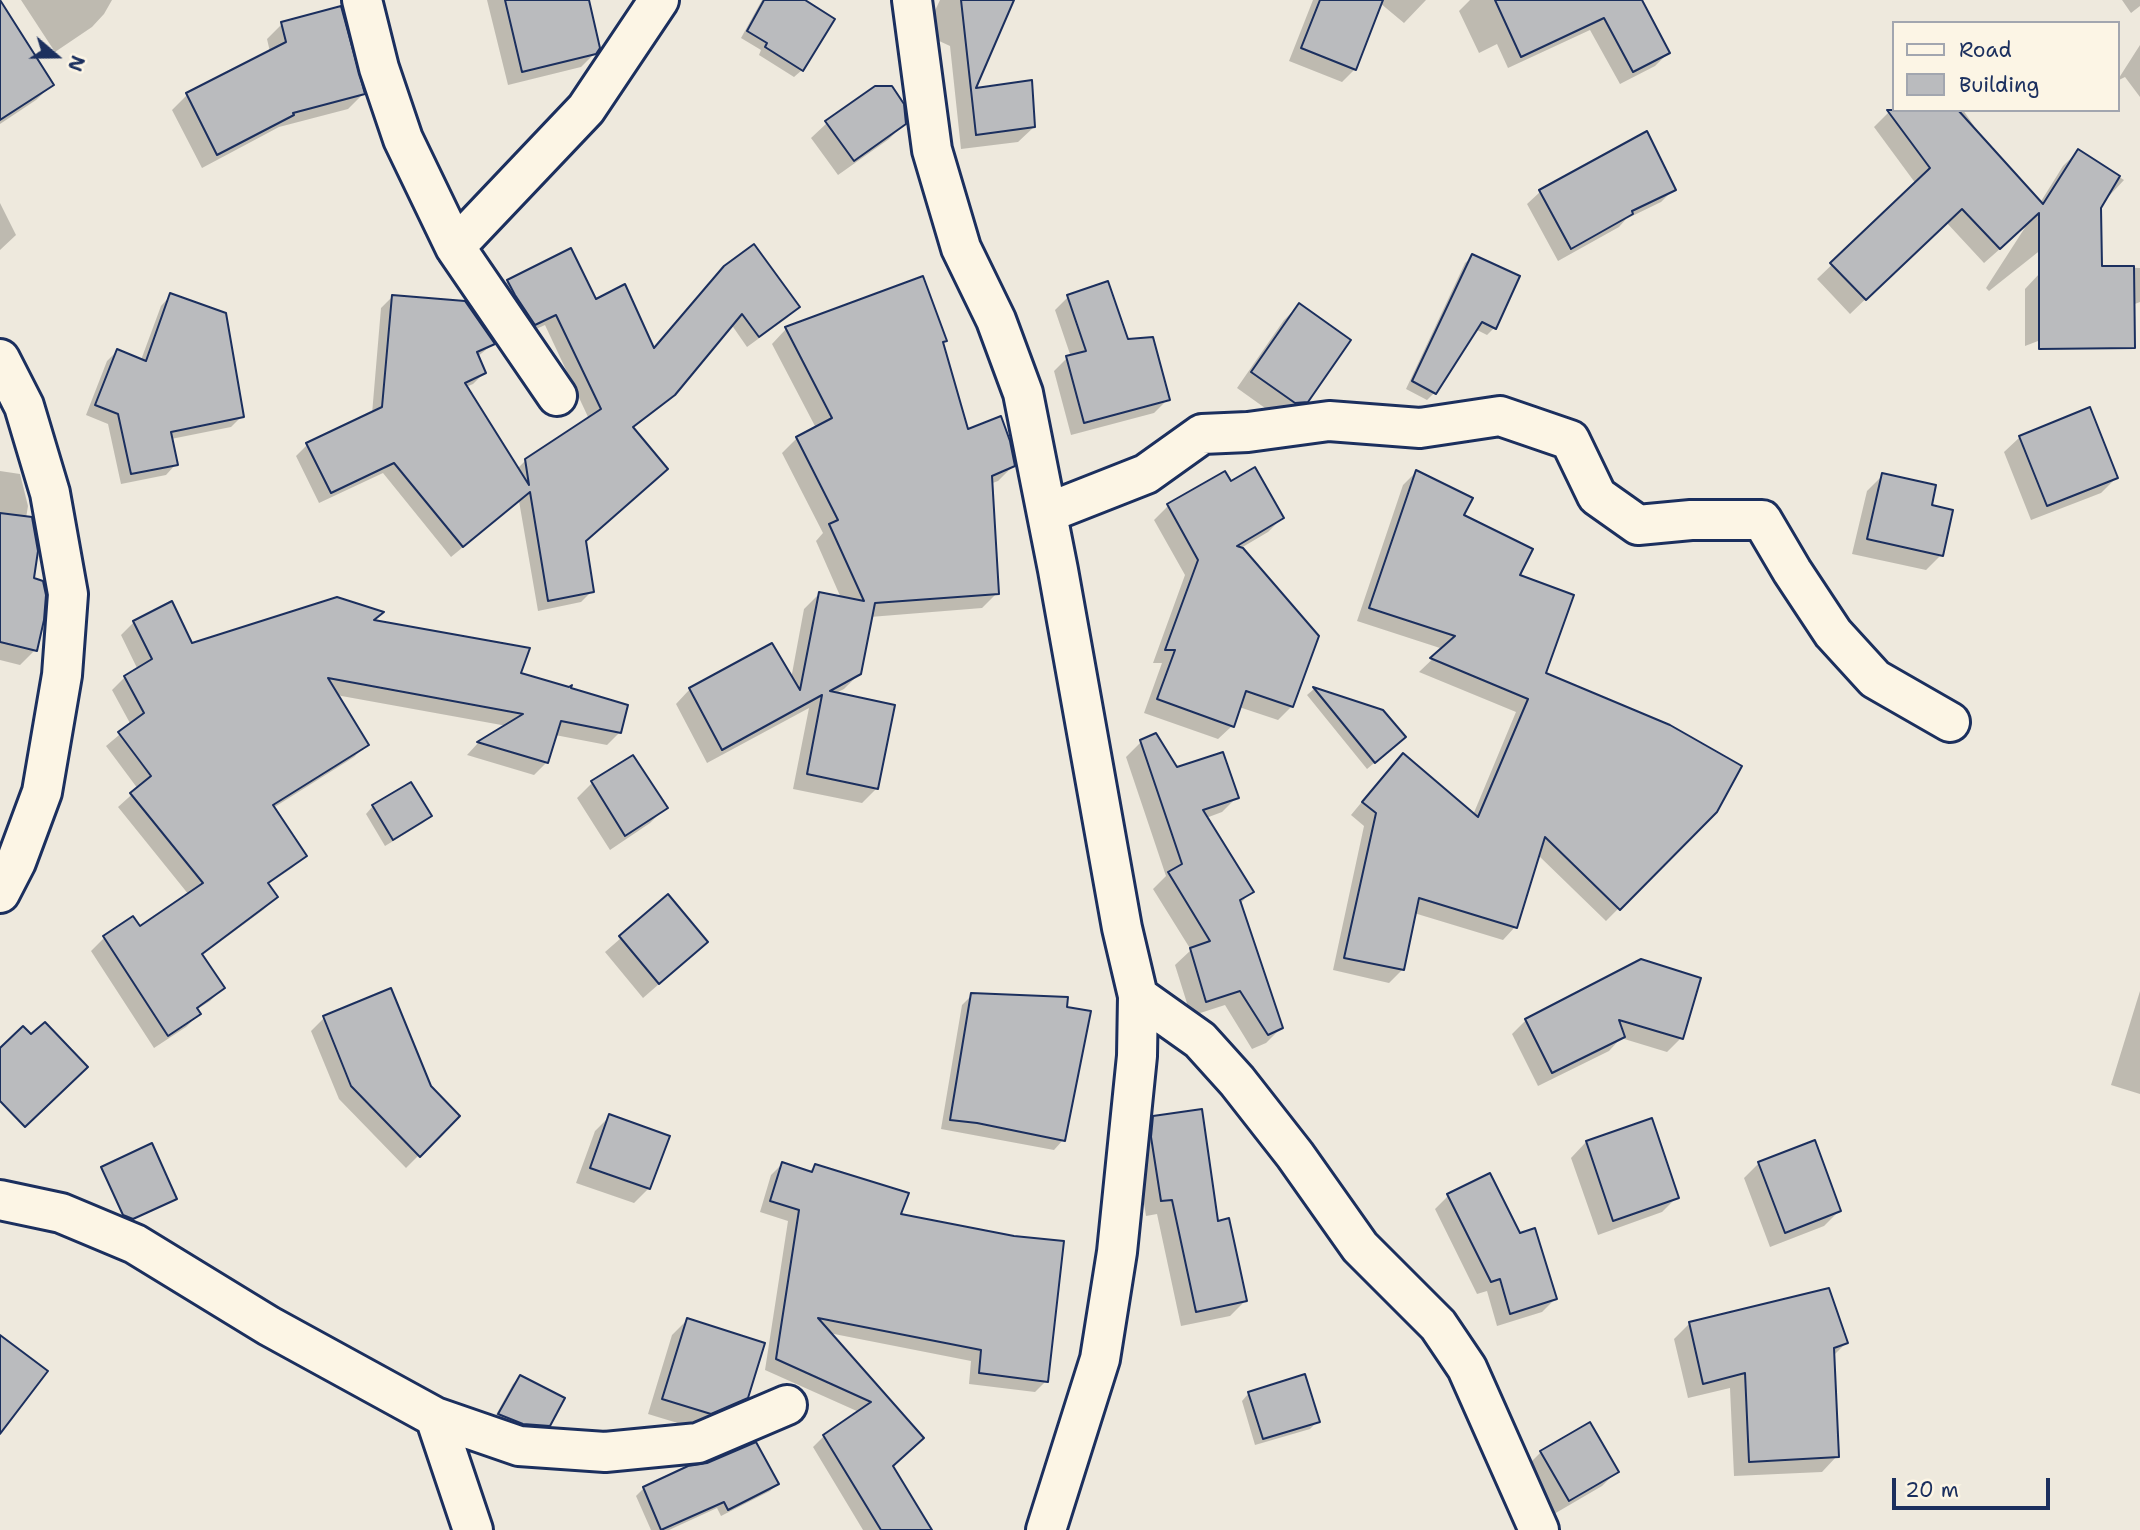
<!DOCTYPE html>
<style>
body{margin:0}
#map{position:relative;width:2140px;height:1530px;overflow:hidden;background:#eee9dd;font-family:"Shantell Sans",sans-serif}
canvas{display:block}
.legend{position:absolute;left:1892px;top:21px;width:228px;height:91px;box-sizing:border-box;background:#fcf5e5;border:2px solid #a2a6af;margin:0;padding:9px 12px;list-style:none;font-size:21px;color:#1b2f5e}
.legend li{display:flex;align-items:center;gap:14px;height:35px}
.legend b{width:35px;border:2px solid #a2a6af}
.north{position:absolute;left:21px;top:21px;width:70px;height:70px;-webkit-text-stroke:5px #fcf5e5;paint-order:stroke;rotate:110deg;font-size:19px;font-weight:700;line-height:28px;text-align:center;color:#1b2f5e}
.north::after{content:'';display:block;margin:auto;width:24px;height:32px;background:#1b2f5e;clip-path:polygon(50% 0,100% 100%,50% 72%,0 100%)}
.scale{position:absolute;left:1892px;top:1478px;width:158px;height:32px;box-sizing:border-box;border:4px solid #1b2f5e;border-top:0;padding-left:9px;font-size:21px;line-height:24px;white-space:nowrap;color:#1b2f5e;-webkit-text-stroke:5px #fcf5e5;paint-order:stroke}
</style>
<div id="map">
<canvas width="2140" height="1530"></canvas>
<ul class="legend">
<li><b style="height:9px;background:#fcf5e5"></b>Road</li>
<li><b style="height:19px;background:#babbbe"></b>Building</li>
</ul>
<div class="north">N</div>
<div class="scale">20 m</div>
</div>
<script>
const ctx = document.querySelector('canvas').getContext('2d');
ctx.lineJoin = 'round';
function fill(path, color) {
  ctx.fillStyle = color;
  ctx.fill(path, 'evenodd');
}
function stroke(path, color, width, dash) {
  ctx.strokeStyle = color;
  ctx.lineWidth = width;
  ctx.lineCap = dash ? 'butt' : 'round';
  ctx.setLineDash(dash || []);
  ctx.stroke(path);
}
fill(new Path2D(`
 M 21,0 L 112,0 L 104,14 L 92,27 L 55,52 Z
 M 487,0 L 587,0 L 595,53 L 581,67 L 508,85 Z
 M 762,0 L 802,0 L 802,70 L 794,77 L 759,55 L 761,50 L 741,38 Z
 M 940,0 L 1013,0 L 973,90 L 1034,127 L 1018,142 L 961,149 L 950,46 L 924,34 Z
 M 1313,0 L 1426,0 L 1404,23 L 1380,3 L 1355,69 L 1342,82 L 1289,61 Z
 M 1470,0 L 1639,0 L 1668,53 L 1655,66 L 1620,84 L 1590,30 L 1508,68 L 1497,44 L 1479,53 L 1459,11 Z
 M 2122,0 L 2140,0 L 2140,6 L 2131,13 Z
 M 282,24 L 363,94 L 348,109 L 279,127 L 202,168 L 172,110 L 187,95 L 270,52 L 267,39 Z
 M 2140,45 L 2140,97 L 2125,77 L 2117,81 Z
 M 0,52 L 52,85 L 36,100 L 0,124 Z
 M 1893,108 L 1893,110 L 1963,110 L 1974,126 L 1972,129 L 2040,203 L 2063,166 L 2078,151 L 2124,180 L 2110,195 L 1989,291 L 1986,288 L 2026,226 L 1984,263 L 1946,222 L 1850,314 L 1817,279 L 1916,184 L 1874,127 Z
 M 827,123 L 905,123 L 889,139 L 838,175 L 811,138 Z
 M 1646,134 L 1673,190 L 1661,202 L 1626,219 L 1619,227 L 1558,261 L 1527,204 L 1540,192 Z
 M 0,203 L 16,235 L 0,250 Z
 M 1473,256 L 1494,328 L 1487,335 L 1475,329 L 1434,393 L 1427,400 L 1406,389 L 1465,263 Z
 M 2100,267 L 2140,268 L 2140,302 L 2025,346 L 2025,289 L 2040,273 Z
 M 713,279 L 798,307 L 787,318 L 747,347 L 731,324 L 674,394 L 662,406 L 632,429 L 584,542 L 592,591 L 581,602 L 538,611 L 519,501 L 451,557 L 383,473 L 319,503 L 296,456 L 307,445 L 372,414 L 381,308 L 392,297 L 493,344 L 477,357 L 484,373 L 473,384 L 466,387 L 517,469 L 526,460 L 589,419 L 545,325 L 523,335 L 497,292 L 508,281 L 595,302 L 653,350 Z
 M 171,295 L 242,416 L 231,427 L 171,439 L 176,464 L 166,475 L 121,484 L 108,424 L 86,415 L 107,361 L 117,351 L 141,360 L 161,306 Z
 M 1068,297 L 1127,341 L 1168,399 L 1154,413 L 1071,435 L 1054,371 L 1067,358 L 1071,357 L 1055,310 Z
 M 1299,305 L 1307,401 L 1291,416 L 1279,418 L 1237,388 L 1284,320 Z
 M 786,329 L 945,340 L 941,344 L 967,432 L 1013,466 L 998,481 L 990,484 L 997,593 L 982,608 L 870,617 L 860,673 L 844,689 L 834,694 L 877,788 L 862,803 L 793,789 L 809,708 L 707,763 L 676,704 L 690,689 L 791,679 L 804,609 L 819,594 L 841,598 L 816,541 L 823,533 L 782,453 L 797,438 L 816,428 L 772,344 Z
 M 2020,437 L 2116,478 L 2101,493 L 2031,520 L 2004,452 Z
 M 0,471 L 20,474 L 28,506 L 26,518 L 0,585 Z
 M 1416,472 L 1462,515 L 1517,576 L 1544,674 L 1715,811 L 1606,921 L 1538,855 L 1515,927 L 1503,940 L 1414,913 L 1402,970 L 1389,983 L 1333,970 L 1364,826 L 1351,815 L 1390,768 L 1473,815 L 1516,712 L 1419,672 L 1443,649 L 1357,621 L 1403,485 Z
 M 1224,473 L 1230,483 L 1282,518 L 1268,532 L 1241,548 L 1292,706 L 1278,720 L 1239,707 L 1232,726 L 1218,739 L 1144,713 L 1162,663 L 1153,663 L 1185,575 L 1154,520 L 1168,506 Z
 M 1883,475 L 1930,506 L 1941,555 L 1926,570 L 1852,554 L 1867,491 Z
 M 0,598 L 35,650 L 20,665 L 0,660 Z
 M 372,621 L 519,674 L 620,732 L 607,745 L 555,735 L 547,762 L 534,775 L 467,755 L 478,743 L 507,726 L 336,695 L 367,744 L 354,757 L 273,808 L 305,855 L 292,868 L 267,885 L 276,897 L 263,910 L 201,956 L 223,988 L 210,1001 L 196,1010 L 199,1014 L 186,1027 L 154,1048 L 91,951 L 104,938 L 133,918 L 140,928 L 189,895 L 118,807 L 138,789 L 106,746 L 131,725 L 112,690 L 125,677 L 138,670 L 121,635 L 134,622 L 191,645 Z
 M 1314,689 L 1382,712 L 1397,744 L 1367,769 L 1307,695 Z
 M 1141,742 L 1176,769 L 1237,797 L 1222,812 L 1206,818 L 1251,892 L 1240,904 L 1281,1028 L 1266,1043 L 1252,1049 L 1225,1005 L 1191,1016 L 1175,965 L 1191,950 L 1153,889 L 1166,876 L 1126,757 Z
 M 632,757 L 665,808 L 650,823 L 610,850 L 577,798 L 592,783 Z
 M 373,806 L 430,816 L 423,823 L 385,846 L 366,814 Z
 M 668,897 L 690,957 L 643,998 L 605,952 Z
 M 1641,961 L 1681,1038 L 1667,1052 L 1621,1038 L 1609,1051 L 1538,1086 L 1512,1034 L 1526,1020 Z
 M 2140,991 L 2140,1094 L 2111,1085 Z
 M 972,995 L 1065,1009 L 1063,1140 L 1054,1150 L 941,1129 L 962,1005 Z
 M 324,1018 L 430,1087 L 458,1116 L 406,1168 L 339,1099 L 311,1031 Z
 M 610,1116 L 649,1188 L 634,1203 L 576,1183 L 595,1131 Z
 M 1154,1118 L 1216,1223 L 1245,1301 L 1230,1316 L 1181,1326 L 1157,1214 L 1146,1216 L 1136,1153 L 1138,1133 Z
 M 1586,1142 L 1677,1197 L 1662,1212 L 1598,1235 L 1571,1158 Z
 M 1759,1163 L 1839,1211 L 1824,1226 L 1770,1247 L 1744,1178 Z
 M 782,1164 L 809,1172 L 815,1166 L 898,1215 L 1046,1381 L 1035,1392 L 969,1384 L 971,1361 L 829,1333 L 910,1449 L 891,1466 L 925,1530 L 863,1530 L 813,1447 L 824,1436 L 859,1412 L 765,1370 L 788,1221 L 760,1212 L 771,1175 Z
 M 1489,1176 L 1555,1299 L 1542,1312 L 1497,1326 L 1487,1291 L 1477,1294 L 1435,1209 L 1448,1196 Z
 M 687,1320 L 746,1397 L 730,1413 L 694,1428 L 648,1414 L 672,1335 Z
 M 1690,1323 L 1846,1343 L 1833,1356 L 1837,1456 L 1822,1472 L 1734,1476 L 1730,1388 L 1688,1398 L 1674,1339 Z
 M 520,1377 L 548,1425 L 541,1433 L 492,1422 L 513,1384 Z
 M 1249,1393 L 1318,1421 L 1310,1429 L 1255,1445 L 1242,1401 Z
 M 1541,1452 L 1617,1471 L 1602,1486 L 1554,1514 L 1526,1467 Z
 M 688,1468 L 777,1484 L 770,1491 L 721,1516 L 717,1508 L 669,1530 L 651,1530 L 636,1496 L 644,1488 Z`), '#0003');
const building = new Path2D(`
 M 0,0 L 54,85 L 0,120 Z
 M 505,0 L 589,0 L 600,48 L 596,54 L 522,72 Z
 M 764,0 L 805,0 L 835,19 L 803,71 L 765,47 L 767,43 L 747,31 Z
 M 961,0 L 1014,0 L 976,88 L 1032,80 L 1035,127 L 976,135 Z
 M 1320,0 L 1383,0 L 1356,70 L 1301,48 Z
 M 1495,0 L 1642,0 L 1670,53 L 1633,72 L 1604,18 L 1521,57 Z
 M 341,6 L 365,94 L 293,113 L 294,115 L 217,155 L 186,93 L 286,42 L 281,22 Z
 M 875,86 L 892,86 L 904,104 L 906,124 L 854,161 L 825,121 Z
 M 1887,110 L 1958,110 L 2043,204 L 2078,149 L 2120,176 L 2101,208 L 2102,266 L 2134,266 L 2135,348 L 2039,349 L 2039,213 L 2000,249 L 1962,209 L 1866,300 L 1830,263 L 1930,168 Z
 M 1647,131 L 1676,190 L 1632,211 L 1633,214 L 1571,249 L 1539,190 Z
 M 754,244 L 800,307 L 759,337 L 742,314 L 675,395 L 633,427 L 668,469 L 586,541 L 594,592 L 548,601 L 530,492 L 463,547 L 394,463 L 331,493 L 306,443 L 382,407 L 392,295 L 465,301 L 495,344 L 477,352 L 486,373 L 465,383 L 529,485 L 525,459 L 601,409 L 556,315 L 535,325 L 515,295 L 507,280 L 571,248 L 596,299 L 625,284 L 654,348 L 724,266 Z
 M 1472,254 L 1520,276 L 1496,329 L 1482,322 L 1436,394 L 1412,381 Z
 M 923,276 L 947,341 L 943,342 L 968,429 L 1001,416 L 1010,441 L 1015,466 L 992,476 L 999,594 L 875,603 L 861,674 L 830,691 L 895,705 L 878,789 L 807,774 L 822,695 L 722,750 L 689,688 L 772,643 L 800,690 L 819,592 L 864,601 L 829,524 L 838,520 L 796,437 L 832,418 L 785,327 Z
 M 1108,281 L 1128,339 L 1153,337 L 1170,400 L 1084,423 L 1066,356 L 1086,351 L 1067,295 Z
 M 170,293 L 226,313 L 244,417 L 171,432 L 178,465 L 131,474 L 118,414 L 95,405 L 117,349 L 146,361 Z
 M 1299,303 L 1351,340 L 1308,402 L 1295,403 L 1251,372 Z
 M 2090,407 L 2118,478 L 2047,506 L 2019,436 Z
 M 1255,467 L 1284,518 L 1237,546 L 1243,548 L 1319,636 L 1293,707 L 1246,691 L 1234,727 L 1157,699 L 1175,650 L 1165,650 L 1198,560 L 1167,504 L 1225,471 L 1231,481 Z
 M 1416,470 L 1473,498 L 1464,515 L 1533,549 L 1520,575 L 1574,595 L 1546,673 L 1670,725 L 1742,766 L 1717,812 L 1620,910 L 1545,837 L 1517,928 L 1419,898 L 1404,970 L 1344,958 L 1376,813 L 1362,802 L 1403,753 L 1478,817 L 1528,699 L 1430,658 L 1455,636 L 1369,608 Z
 M 1882,473 L 1936,485 L 1932,505 L 1953,510 L 1943,556 L 1867,539 Z
 M 0,513 L 32,517 L 38,551 L 34,578 L 43,581 L 46,595 L 44,620 L 37,651 L 0,642 Z
 M 337,597 L 384,612 L 374,620 L 530,648 L 521,673 L 569,687 L 572,685 L 571,688 L 628,705 L 621,733 L 561,721 L 548,763 L 477,742 L 523,714 L 328,678 L 369,745 L 273,805 L 307,856 L 268,883 L 278,897 L 202,954 L 225,988 L 197,1008 L 201,1014 L 168,1036 L 103,936 L 133,916 L 140,926 L 203,883 L 130,793 L 151,776 L 118,732 L 144,713 L 124,676 L 152,659 L 133,621 L 172,601 L 192,643 Z
 M 1313,687 L 1383,710 L 1406,737 L 1375,763 Z
 M 1156,733 L 1177,767 L 1223,752 L 1239,798 L 1203,810 L 1254,892 L 1240,900 L 1283,1028 L 1268,1035 L 1240,991 L 1206,1002 L 1190,948 L 1210,941 L 1168,872 L 1182,864 L 1140,740 Z
 M 633,755 L 668,808 L 625,836 L 591,781 Z
 M 411,782 L 432,816 L 393,840 L 372,805 Z
 M 668,894 L 708,942 L 659,984 L 619,936 Z
 M 1641,959 L 1701,978 L 1683,1039 L 1619,1020 L 1625,1037 L 1552,1073 L 1525,1019 Z
 M 391,988 L 431,1086 L 460,1116 L 420,1157 L 351,1086 L 323,1016 Z
 M 971,993 L 1068,997 L 1067,1007 L 1091,1011 L 1065,1141 L 977,1123 L 950,1120 Z
 M 45,1022 L 88,1067 L 25,1127 L 0,1101 L 0,1048 L 23,1026 L 31,1034 Z
 M 1202,1109 L 1218,1221 L 1229,1218 L 1247,1301 L 1196,1312 L 1172,1200 L 1161,1201 L 1151,1137 L 1153,1116 Z
 M 609,1114 L 670,1136 L 650,1189 L 590,1168 Z
 M 1652,1118 L 1679,1198 L 1613,1221 L 1586,1141 Z
 M 1815,1140 L 1841,1211 L 1785,1233 L 1758,1162 Z
 M 152,1143 L 177,1199 L 133,1219 L 123,1215 L 101,1167 Z
 M 782,1162 L 812,1172 L 815,1164 L 909,1193 L 901,1214 L 1014,1236 L 1064,1241 L 1048,1382 L 979,1373 L 981,1350 L 818,1318 L 924,1438 L 893,1466 L 932,1530 L 881,1530 L 823,1435 L 871,1402 L 776,1359 L 799,1210 L 770,1201 Z
 M 1490,1173 L 1520,1233 L 1535,1228 L 1557,1299 L 1510,1314 L 1500,1279 L 1491,1282 L 1447,1194 Z
 M 1829,1288 L 1848,1343 L 1834,1348 L 1839,1457 L 1749,1462 L 1745,1373 L 1703,1384 L 1689,1322 Z
 M 687,1318 L 765,1343 L 748,1398 L 711,1414 L 662,1399 Z
 M 0,1335 L 48,1371 L 0,1434 Z
 M 1305,1374 L 1320,1422 L 1263,1439 L 1248,1392 Z
 M 520,1375 L 565,1398 L 550,1426 L 523,1424 L 498,1414 Z
 M 1590,1422 L 1619,1472 L 1569,1501 L 1540,1451 Z
 M 756,1442 L 779,1484 L 728,1510 L 724,1502 L 661,1530 L 643,1487 L 688,1466 L 707,1463 Z`);
fill(building, '#babbbe');
stroke(building, '#1b2f5e', 2);
const minor = new Path2D(`
 M 362,0 L 379,68 L 403,139 L 455,247 L 557,396
 M 912,0 L 932,150 L 961,248 L 996,320 L 1023,393 L 1058,570 L 1122,928 L 1138,996 L 1137,1056 L 1117,1252 L 1100,1359 L 1046,1530
 M 455,247 L 586,109 L 659,0
 M 0,359 L 24,406 L 50,493 L 68,594 L 62,675 L 42,792 L 16,862 L 0,893
 M 1047,513 L 1146,474 L 1202,434 L 1248,432 L 1329,421 L 1420,428 L 1500,416 L 1570,440 L 1597,496 L 1638,525 L 1691,520 L 1762,520 L 1792,571 L 1833,633 L 1875,679 L 1950,722
 M 1138,996 L 1200,1040 L 1237,1081 L 1295,1155 L 1360,1247 L 1438,1325 L 1467,1368 L 1539,1530
 M 0,1200 L 61,1213 L 135,1244 L 269,1326 L 435,1417 L 519,1446 L 605,1452 L 698,1443 L 787,1405
 M 435,1417 L 473,1530`);
stroke(minor, '#1b2f5e', 44);
stroke(minor, '#fcf5e5', 38);
</script>
